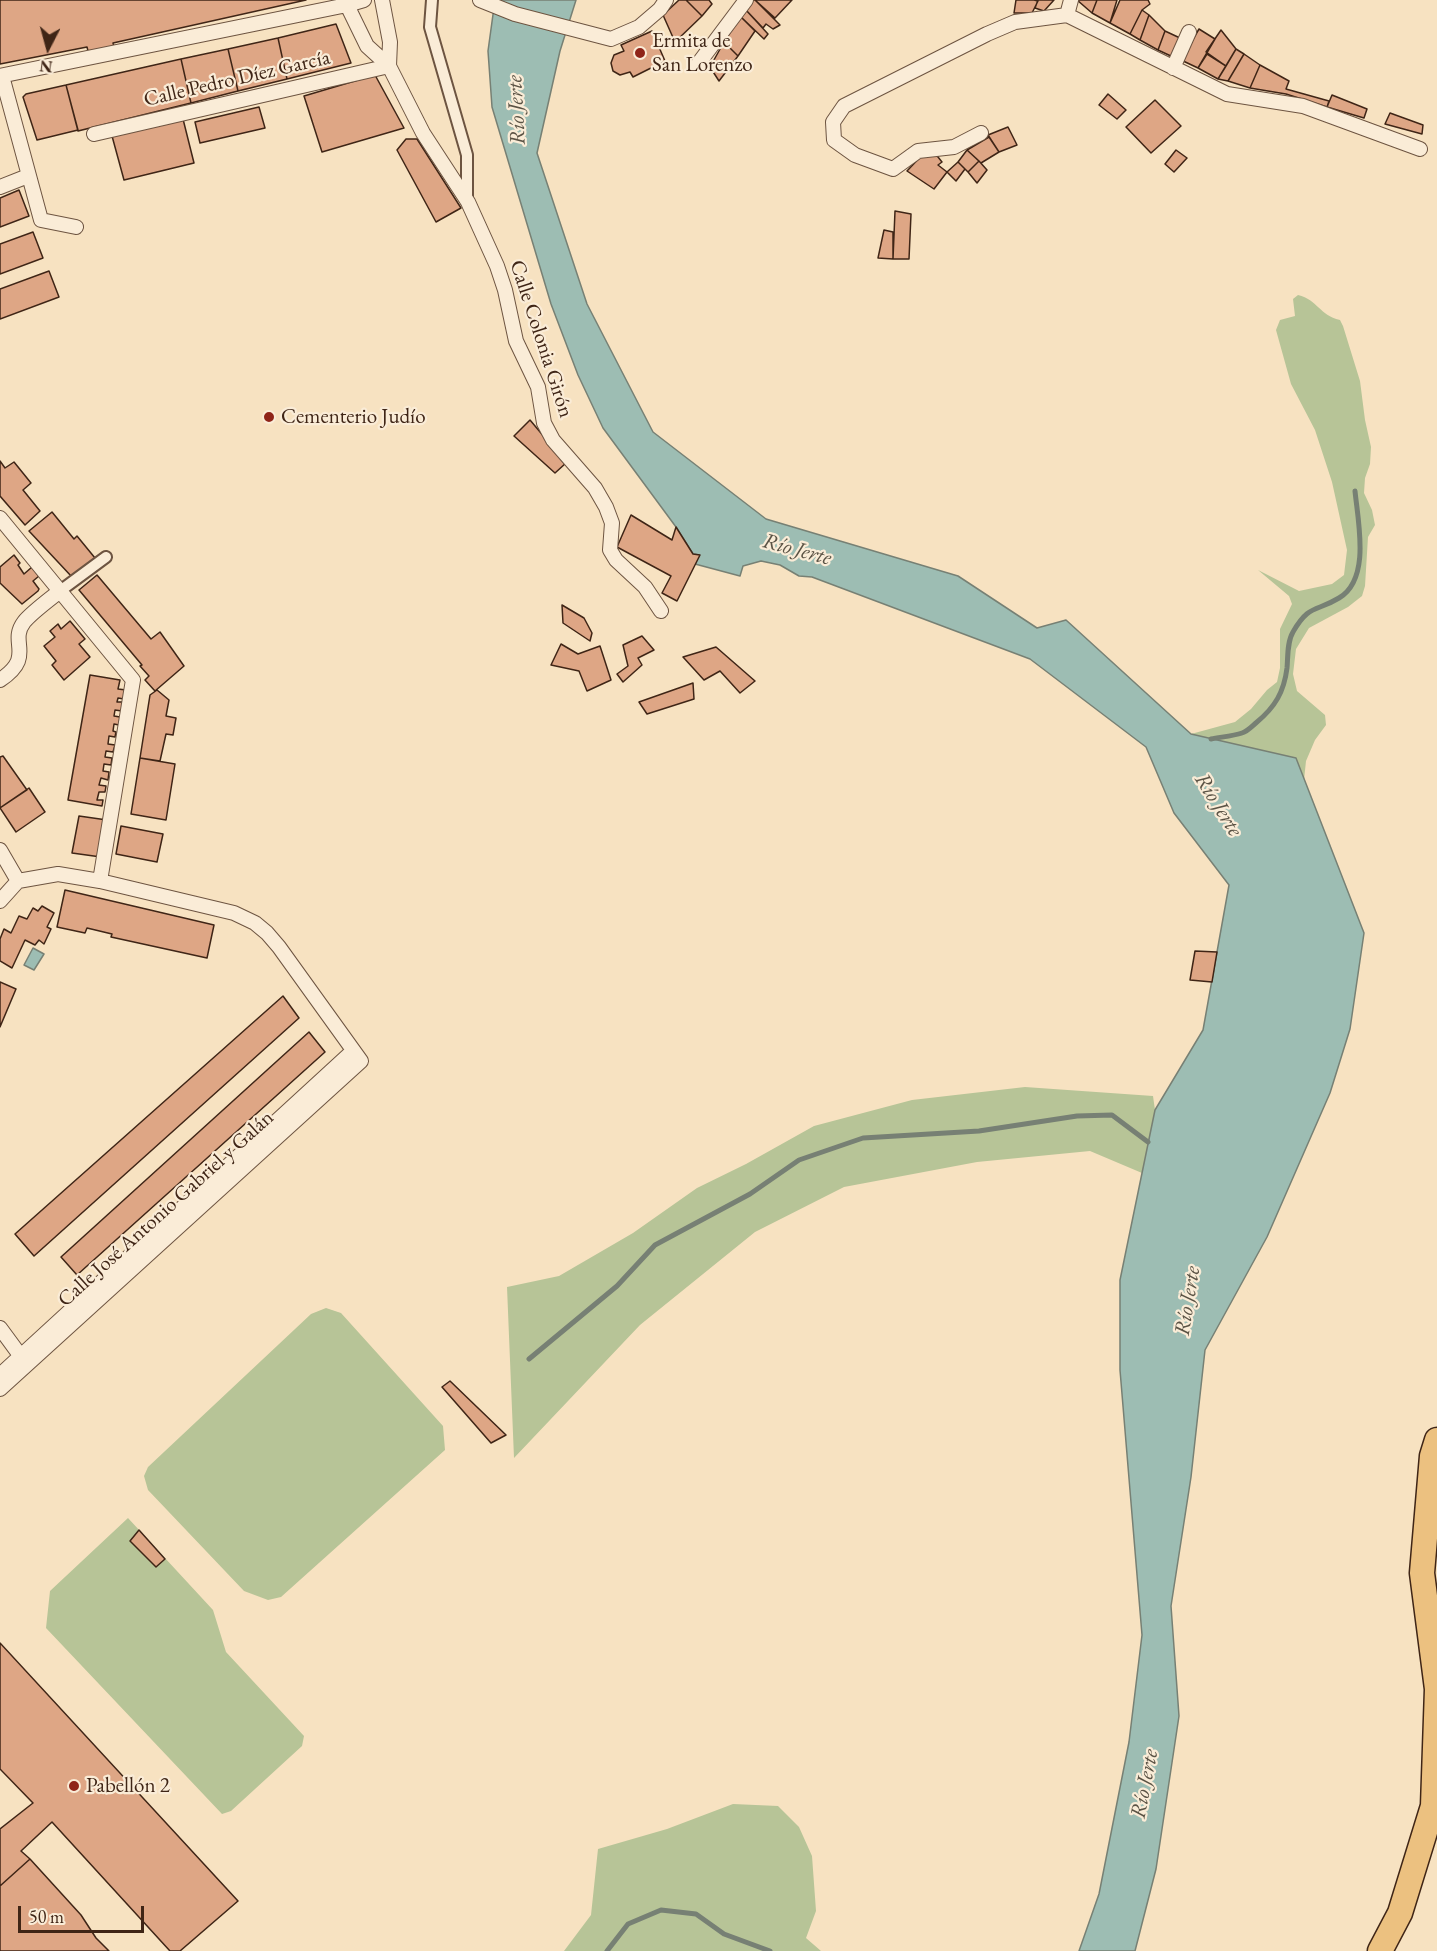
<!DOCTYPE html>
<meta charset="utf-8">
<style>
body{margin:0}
#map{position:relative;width:1437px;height:1951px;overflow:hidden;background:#f7e2c1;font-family:"EB Garamond",serif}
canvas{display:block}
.north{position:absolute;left:18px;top:18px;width:60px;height:60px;-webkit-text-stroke:4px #faecd7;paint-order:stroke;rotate:186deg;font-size:16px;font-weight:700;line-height:24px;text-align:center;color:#3f2516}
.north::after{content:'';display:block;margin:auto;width:21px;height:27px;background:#3f2516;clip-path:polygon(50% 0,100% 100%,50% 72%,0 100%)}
.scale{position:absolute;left:18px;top:1906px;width:126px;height:27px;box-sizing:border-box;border:3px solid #3f2516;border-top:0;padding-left:8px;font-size:18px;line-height:21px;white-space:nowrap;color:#3f2516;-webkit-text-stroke:4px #faecd7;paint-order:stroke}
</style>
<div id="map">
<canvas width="1437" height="1951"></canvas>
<div class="north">N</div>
<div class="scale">50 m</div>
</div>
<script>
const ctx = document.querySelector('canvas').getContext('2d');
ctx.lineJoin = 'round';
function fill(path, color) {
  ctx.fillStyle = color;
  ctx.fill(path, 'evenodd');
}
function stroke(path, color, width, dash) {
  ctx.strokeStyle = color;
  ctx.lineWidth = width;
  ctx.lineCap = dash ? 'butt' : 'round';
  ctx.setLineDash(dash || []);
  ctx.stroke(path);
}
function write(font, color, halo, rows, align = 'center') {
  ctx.font = font + ' "EB Garamond",serif';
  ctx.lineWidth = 4.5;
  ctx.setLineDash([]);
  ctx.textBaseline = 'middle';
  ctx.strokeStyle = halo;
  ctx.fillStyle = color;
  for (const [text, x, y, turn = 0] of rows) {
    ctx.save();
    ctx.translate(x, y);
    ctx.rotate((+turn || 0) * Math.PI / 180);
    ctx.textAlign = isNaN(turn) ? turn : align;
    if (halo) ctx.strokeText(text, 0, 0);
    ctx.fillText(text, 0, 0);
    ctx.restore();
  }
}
fill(new Path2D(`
 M 1298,295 C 1318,300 1319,315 1340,320 L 1343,326 L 1360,381 L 1365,420 L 1371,447 L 1370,464 L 1365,478 L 1364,493 L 1372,510 L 1375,525 L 1368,537 L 1365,586 L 1362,596 L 1348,607 L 1309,628 L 1296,649 L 1293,674 L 1297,691 L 1325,715 L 1326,725 L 1315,740 L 1306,761 L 1304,780 L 1296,758 L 1191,734 L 1235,722 L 1251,709 L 1267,690 L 1277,682 L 1280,668 L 1280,629 L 1292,604 L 1289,596 L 1258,570 L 1299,591 L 1332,584 L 1344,575 L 1347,550 L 1332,482 L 1315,430 L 1291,384 L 1276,330 L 1280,320 L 1295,316 L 1293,299 Z
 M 1025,1087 L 1153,1096 L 1155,1110 L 1142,1173 L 1090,1151 L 977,1162 L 844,1187 L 755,1232 L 640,1325 L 514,1458 L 507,1287 L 559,1276 L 633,1233 L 697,1188 L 746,1164 L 814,1126 L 912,1100 Z
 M 326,1308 L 341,1313 L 443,1426 L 445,1450 L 281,1597 L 268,1600 L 244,1591 L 148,1490 L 144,1476 L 148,1467 L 311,1314 Z
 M 128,1518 L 213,1610 L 226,1652 L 304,1736 L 302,1746 L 231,1811 L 222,1814 L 46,1628 L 50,1591 Z
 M 733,1804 L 778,1806 L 799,1827 L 812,1856 L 816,1911 L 806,1938 L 821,1951 L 564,1951 L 591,1915 L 598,1849 L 667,1829 Z`), '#b7c497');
const water = new Path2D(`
 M 495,0 L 576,0 L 560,51 L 537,153 L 587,304 L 653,432 L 766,519 L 958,576 L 1037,628 L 1066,620 L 1191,734 L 1296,758 L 1364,933 L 1350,1029 L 1330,1093 L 1267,1237 L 1205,1350 L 1191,1477 L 1171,1606 L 1179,1716 L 1156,1869 L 1135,1951 L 1079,1951 L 1099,1894 L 1129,1742 L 1142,1635 L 1120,1370 L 1120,1280 L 1155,1110 L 1203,1030 L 1229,885 L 1174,813 L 1146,747 L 1030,659 L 812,577 L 799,576 L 780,565 L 761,561 L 743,566 L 740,576 L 695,564 L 699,555 L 693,554 L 676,527 L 603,428 L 578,375 L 551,304 L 492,107 L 488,51 Z
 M 33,948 L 44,954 L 34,970 L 24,965 Z`);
fill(water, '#9dbdb3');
stroke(water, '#778074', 1.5);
stroke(new Path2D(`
 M 1211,739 C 1221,737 1233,736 1242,733 C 1248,731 1252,726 1257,722 C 1275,707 1284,692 1287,668 C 1288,657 1287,642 1293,632 C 1309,604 1316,612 1339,598 C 1371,579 1358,522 1355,491
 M 529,1359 L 617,1286 L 655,1245 L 750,1194 L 799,1160 L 863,1138 L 979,1131 L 1077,1116 L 1112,1115 L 1148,1142
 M 607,1951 L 628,1924 L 661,1910 L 696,1914 L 724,1934 L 770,1951`), '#778074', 5);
const building = new Path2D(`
 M 0,0 L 306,0 L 113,43 L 115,50 L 89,55 L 87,47 L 0,64 Z
 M 679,0 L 686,0 L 702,16 L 675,42 L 663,15 Z
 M 686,0 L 709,0 L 712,4 L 702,16 Z
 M 752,0 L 755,0 L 780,25 L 773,29 L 766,24 L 763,28 L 745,9 Z
 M 755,0 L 792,0 L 775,18 Z
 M 1016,0 L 1034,0 L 1038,1 L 1032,13 L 1014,13 Z
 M 1038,0 L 1054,0 L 1044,11 L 1035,8 Z
 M 1077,0 L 1097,0 L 1092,13 Z
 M 1097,0 L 1117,0 L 1110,23 L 1092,13 Z
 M 1120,0 L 1148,0 L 1150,4 L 1142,10 L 1130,34 L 1110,23 Z
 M 745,9 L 768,34 L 764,39 L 740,16 Z
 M 1142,10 L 1149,15 L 1140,40 L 1130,34 Z
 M 1149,15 L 1165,31 L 1158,50 L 1140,40 Z
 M 740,16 L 755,31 L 738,56 L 724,42 Z
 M 336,24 L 351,63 L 287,79 L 278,38 Z
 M 1199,29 L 1215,39 L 1198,68 L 1181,60 Z
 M 1221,30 L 1236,49 L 1226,66 L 1206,52 Z
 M 652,31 L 665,61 L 633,77 L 630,72 L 620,75 L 613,71 L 611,63 L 614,55 L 624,51 L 621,45 Z
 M 1165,31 L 1180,38 L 1173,57 L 1158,50 Z
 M 278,38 L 287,79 L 238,91 L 228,49 Z
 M 724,42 L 738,56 L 719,81 L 710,67 Z
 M 228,49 L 238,91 L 191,103 L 181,59 Z
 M 1236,49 L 1244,54 L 1228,81 L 1218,79 Z
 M 1207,54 L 1226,66 L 1218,79 L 1198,68 Z
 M 1244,54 L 1260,65 L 1250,88 L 1228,81 Z
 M 181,59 L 191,103 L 78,131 L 66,85 Z
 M 1260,65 L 1289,81 L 1286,89 L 1329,101 L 1327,107 L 1286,94 L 1250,88 Z
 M 375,75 L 404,128 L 322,152 L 304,96 Z
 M 66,85 L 78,130 L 37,140 L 23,97 L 26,94 Z
 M 1108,94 L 1126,110 L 1117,119 L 1099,105 Z
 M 1332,95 L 1367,109 L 1364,118 L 1327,107 Z
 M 1155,100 L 1181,126 L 1151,153 L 1126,127 Z
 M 259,107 L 265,128 L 200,143 L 195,122 Z
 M 1390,113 L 1423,125 L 1422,134 L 1385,124 Z
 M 183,119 L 194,163 L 124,180 L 112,136 Z
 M 1008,127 L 1017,145 L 999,152 L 988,135 Z
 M 989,137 L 999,152 L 981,163 L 967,150 Z
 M 406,139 L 417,139 L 461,208 L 436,222 L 397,150 Z
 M 967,150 L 979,161 L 968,172 L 958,162 Z
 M 1176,150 L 1187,158 L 1174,172 L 1165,164 Z
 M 934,152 L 942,162 L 938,165 L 947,172 L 934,189 L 907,171 L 924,153 Z
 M 979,161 L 987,170 L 977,183 L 968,172 Z
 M 958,162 L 965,169 L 956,181 L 947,172 Z
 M 19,190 L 29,216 L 0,227 L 0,198 Z
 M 895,211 L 911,214 L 909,259 L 893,259 Z
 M 884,230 L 893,232 L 893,259 L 878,258 Z
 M 33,232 L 43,258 L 0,274 L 0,244 Z
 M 49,271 L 59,297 L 0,319 L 0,289 Z
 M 530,420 L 566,463 L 555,473 L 514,436 Z
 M 0,461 L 5,468 L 14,462 L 31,483 L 23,490 L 40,511 L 25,525 L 0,496 Z
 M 52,512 L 74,539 L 77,536 L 95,558 L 72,577 L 29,531 Z
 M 631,515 L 672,540 L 676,527 L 693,554 L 700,555 L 677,601 L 662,593 L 671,576 L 617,547 Z
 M 14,555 L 20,563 L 18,565 L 24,574 L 32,567 L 39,576 L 33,581 L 39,589 L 38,591 L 22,604 L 0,583 L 0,567 Z
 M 97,575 L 151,639 L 160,632 L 184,666 L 155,691 L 145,680 L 149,676 L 140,666 L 142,665 L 79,590 Z
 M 562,605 L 584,618 L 592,633 L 590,641 L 563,623 Z
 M 70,621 L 85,639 L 79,644 L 90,657 L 64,680 L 52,665 L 56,661 L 44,646 L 55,637 L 50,631 L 58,624 L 61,629 Z
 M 642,636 L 654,650 L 638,658 L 642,665 L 623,682 L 617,674 L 628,666 L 623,645 Z
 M 561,644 L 578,654 L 600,646 L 611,680 L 587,691 L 579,671 L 551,665 Z
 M 716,647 L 755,681 L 740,693 L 720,671 L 704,680 L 683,657 Z
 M 90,675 L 120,680 L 118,689 L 126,690 L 124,699 L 118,698 L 117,702 L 124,702 L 122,711 L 115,710 L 114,716 L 120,717 L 119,725 L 114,724 L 113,731 L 116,732 L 115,737 L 109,736 L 108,744 L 115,745 L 113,752 L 106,751 L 105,757 L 112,758 L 111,765 L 104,764 L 103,771 L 109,772 L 108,780 L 101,778 L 99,785 L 106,786 L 105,792 L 99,792 L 97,800 L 103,800 L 102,806 L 68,800 Z
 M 693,683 L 694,699 L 647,714 L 639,702 Z
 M 157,690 L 169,700 L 166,716 L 176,718 L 173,735 L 166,734 L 160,761 L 140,758 L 150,695 Z
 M 3,756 L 27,790 L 0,808 L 0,757 Z
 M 140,758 L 175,764 L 166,820 L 131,814 Z
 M 29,788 L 45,812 L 16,832 L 0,808 Z
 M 79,816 L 107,820 L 101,857 L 72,853 Z
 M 121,826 L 163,834 L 157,862 L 116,854 Z
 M 65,890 L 214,925 L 207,958 L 111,937 L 112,934 L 87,928 L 85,933 L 57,927 Z
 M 42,906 L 54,913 L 47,927 L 51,929 L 44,944 L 39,940 L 35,945 L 25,940 L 12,968 L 0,961 L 0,939 L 4,929 L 11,933 L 19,916 L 27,919 L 33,908 L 38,911 Z
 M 1195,951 L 1217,952 L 1212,982 L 1190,980 Z
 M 0,982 L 16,989 L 0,1027 Z
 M 283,996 L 299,1018 L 34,1256 L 15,1234 Z
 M 309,1032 L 325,1052 L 77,1275 L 61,1257 Z
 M 450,1381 L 506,1435 L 491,1443 L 442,1387 Z
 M 139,1530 L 165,1559 L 156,1567 L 130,1541 Z
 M 0,1643 L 238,1901 L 180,1951 L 170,1951 L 52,1822 L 21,1851 L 30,1859 L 0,1886 L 0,1829 L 33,1803 L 0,1769 Z
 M 30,1859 L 81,1915 L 96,1938 L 109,1951 L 0,1951 L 0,1886 Z`);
fill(building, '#dea685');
stroke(building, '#3f2516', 1.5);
const pedestrian = new Path2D(`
 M 432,0 L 430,27 L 467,155 L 467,201
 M 60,591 L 106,557`);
const minor = new Path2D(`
 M 382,0 L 390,42 L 389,66
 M 480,0 L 515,14 L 611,39 L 639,27 L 660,9 L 666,0
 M 1071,0 L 1067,15 L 1227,94 L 1303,106 L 1420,149
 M 347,5 L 367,46 L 389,66 L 423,133 L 468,202 L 497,266 L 505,290 L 516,341 L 538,387 L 544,423 L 553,440 L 595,488 L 606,507 L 612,523 L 610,550 L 616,560 L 645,587 L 661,611
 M 698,64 L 746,0
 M 1173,68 L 1189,32
 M 0,76 L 347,5 L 364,0
 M 2,76 L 41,220 L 76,227
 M 981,133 L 954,147 L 918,151 L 893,169 L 855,155 L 834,140 L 833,122 L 844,106 L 987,34 L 1015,22 L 1067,15
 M 94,134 L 389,66
 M 0,187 L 28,176
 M 0,518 L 133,680 L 100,881
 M 0,680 C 36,656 8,643 24,622 C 31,613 50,599 60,591
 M 0,850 L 18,881
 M 0,901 L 18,881 L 58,874 L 100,881 L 234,913 L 255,923 L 267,933 L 279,947 L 361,1061 L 0,1389
 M 0,1328 L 25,1362
 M 0,1375 L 353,1051`);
const trunk = new Path2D(`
 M 1380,1951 L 1400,1913 L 1433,1806 L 1437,1689 L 1422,1573 L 1432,1456 L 1437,1440`);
stroke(pedestrian, '#6d5441', 14);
stroke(minor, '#6d5441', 16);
stroke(trunk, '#3f2516', 27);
stroke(pedestrian, '#faecd7', 10);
stroke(minor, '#faecd7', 14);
stroke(trunk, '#ecc180', 24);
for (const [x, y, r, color] of [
 [640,53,6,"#8f2418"],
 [269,417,6,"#8f2418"],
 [74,1786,6,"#8f2418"]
]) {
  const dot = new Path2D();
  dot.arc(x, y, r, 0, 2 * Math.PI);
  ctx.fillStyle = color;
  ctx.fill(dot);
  stroke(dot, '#faecd7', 2);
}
write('21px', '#3f2516', '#faecd7', [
 ["Ermita de",652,41],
 ["San Lorenzo",652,65],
 ["Cementerio Judío",281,417],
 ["Pabellón 2",86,1786]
], 'left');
write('21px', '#3f2516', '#faecd7', [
 ["Calle Pedro Díez García",237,79,-13],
 ["Calle Colonia Girón",541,339,72],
 ["Calle José Antonio Gabriel y Galán",166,1209,-42]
]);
write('italic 22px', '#5b5345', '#faecd7', [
 ["Río Jerte",517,110,-93],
 ["Río Jerte",797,550,15],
 ["Río Jerte",1218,805,58],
 ["Río Jerte",1188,1301,-81],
 ["Río Jerte",1145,1784,-79]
]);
</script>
